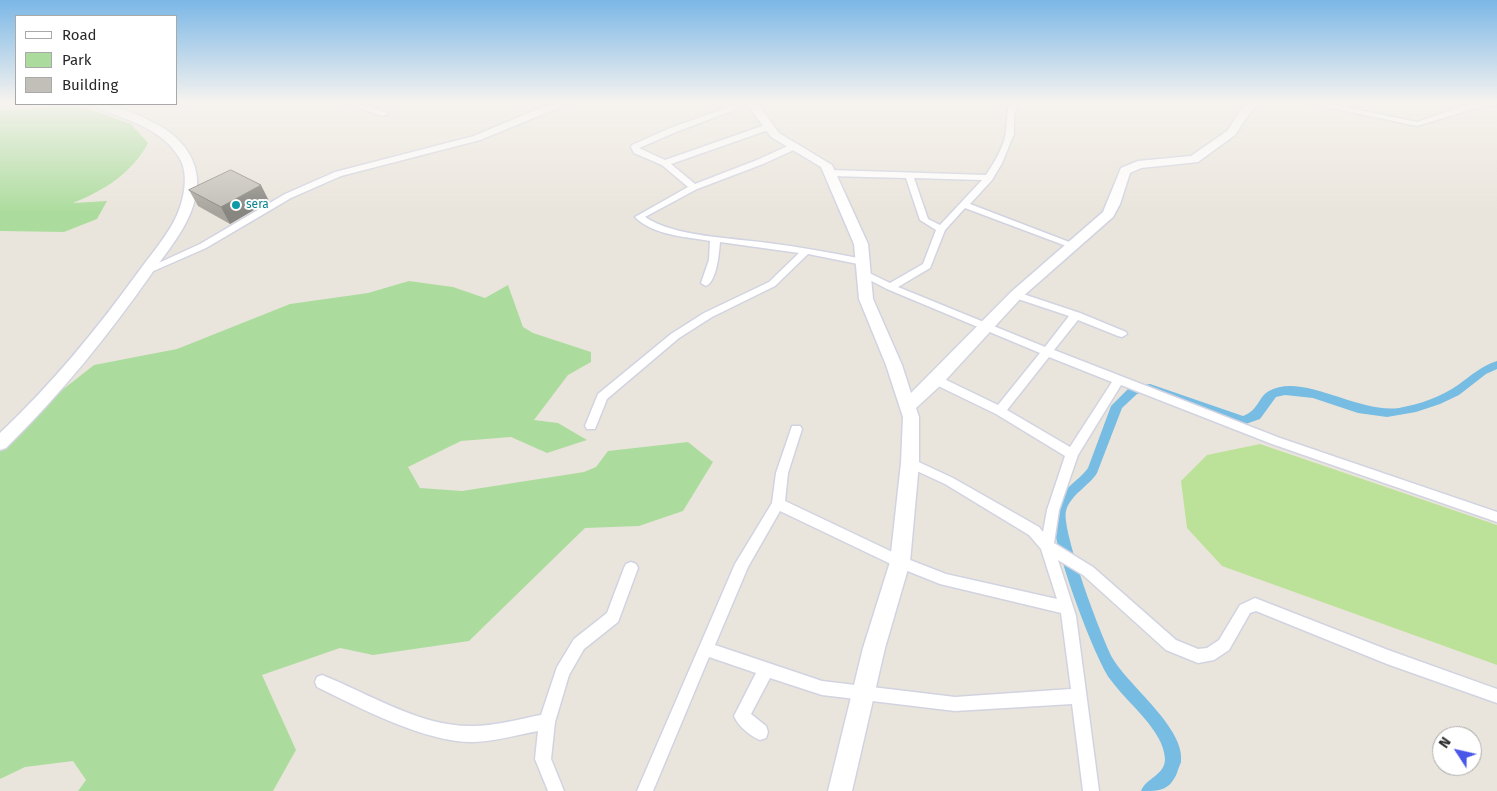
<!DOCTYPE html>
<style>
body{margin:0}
#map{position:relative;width:1497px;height:791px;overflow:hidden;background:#eae5dc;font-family:"Fira Sans",sans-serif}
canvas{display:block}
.legend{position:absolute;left:15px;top:15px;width:162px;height:90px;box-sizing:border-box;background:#fff;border:1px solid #a9a9a9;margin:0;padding:6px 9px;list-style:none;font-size:15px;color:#292929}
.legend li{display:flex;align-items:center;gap:10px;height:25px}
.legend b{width:25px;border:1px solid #a9a9a9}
.north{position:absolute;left:1432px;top:726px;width:50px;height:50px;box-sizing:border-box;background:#fff;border:1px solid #a9a9a9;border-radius:50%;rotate:305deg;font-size:14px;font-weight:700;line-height:20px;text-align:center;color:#292929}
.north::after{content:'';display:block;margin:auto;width:18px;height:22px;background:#4957e9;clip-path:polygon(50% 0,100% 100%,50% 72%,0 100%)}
</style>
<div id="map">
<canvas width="1497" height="791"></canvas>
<ul class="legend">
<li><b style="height:6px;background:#fff"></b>Road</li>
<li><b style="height:14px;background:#acdc9d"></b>Park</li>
<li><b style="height:14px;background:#c2bfb8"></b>Building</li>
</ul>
<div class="north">N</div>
</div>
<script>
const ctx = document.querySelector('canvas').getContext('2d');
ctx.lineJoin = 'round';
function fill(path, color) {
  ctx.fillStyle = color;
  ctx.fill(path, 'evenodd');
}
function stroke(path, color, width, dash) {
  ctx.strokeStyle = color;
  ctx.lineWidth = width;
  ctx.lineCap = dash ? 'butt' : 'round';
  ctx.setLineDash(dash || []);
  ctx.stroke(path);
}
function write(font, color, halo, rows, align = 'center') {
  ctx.font = font + ' "Fira Sans",sans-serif';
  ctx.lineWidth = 4;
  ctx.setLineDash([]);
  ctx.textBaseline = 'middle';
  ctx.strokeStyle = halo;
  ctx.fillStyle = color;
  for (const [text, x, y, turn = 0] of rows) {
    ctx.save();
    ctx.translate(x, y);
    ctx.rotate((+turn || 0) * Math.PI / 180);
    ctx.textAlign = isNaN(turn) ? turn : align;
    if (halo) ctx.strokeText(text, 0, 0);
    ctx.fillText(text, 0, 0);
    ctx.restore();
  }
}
fill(new Path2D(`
 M 68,106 L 86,108 L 131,124 L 148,143 C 132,173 105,190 73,203 L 107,201 L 97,219 L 64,232 L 0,231 L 0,110 Z
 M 409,281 L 453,287 L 485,298 L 508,285 L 523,327 L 533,333 L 591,352 L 591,362 L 568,375 L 534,420 L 558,423 L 587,440 L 547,453 L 511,437 L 461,441 L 408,467 L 420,488 L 462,491 L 584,472 L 596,467 L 608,451 L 688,442 L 713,462 L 683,511 L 639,526 L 585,528 L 469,641 L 373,655 L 340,648 L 262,675 L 296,750 L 273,791 L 78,791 L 86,780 L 73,761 L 25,767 L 0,779 L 0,450 L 52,398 L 94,365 L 177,349 L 290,304 L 368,293 Z`), '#acdc9d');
fill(new Path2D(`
 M 1260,444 L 1497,525 L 1497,665 L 1222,566 L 1187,528 L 1181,481 L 1207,455 Z`), '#bce299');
fill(new Path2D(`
 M 1497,361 L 1497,369 L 1486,374 L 1459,395 L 1440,404 L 1416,412 L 1387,417 L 1358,413 L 1313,398 L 1285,395 L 1276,397 L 1260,419 L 1243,425 L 1149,392 L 1137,394 L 1122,408 L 1097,473 C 1089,486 1070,495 1066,511 C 1061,530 1102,639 1113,659 C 1129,686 1186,729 1181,762 C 1180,765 1178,769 1177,773 C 1169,791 1160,791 1141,791 C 1146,778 1165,775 1165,759 C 1164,730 1126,702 1110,679 C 1094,657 1049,537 1053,512 C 1056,492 1077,483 1088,468 L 1111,406 L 1130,387 L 1150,384 L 1243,416 C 1259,410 1258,397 1269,391 C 1302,372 1359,414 1399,408 C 1420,404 1441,397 1458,385 C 1472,375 1481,366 1497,361 Z`), '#77bce3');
const street = new Path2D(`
 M 340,101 L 352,101 L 389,114 L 382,116 Z
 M 563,101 L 575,101 L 480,140 L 341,176 L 291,198 L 206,248 L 149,273 L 143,273 L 141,271 L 200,244 L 285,194 L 335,172 L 474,136 L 540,108 Z
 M 746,101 L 755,102 L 676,132 L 639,148 L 665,160 L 765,125 L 771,125 L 771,129 L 671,164 L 695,184 L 757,160 L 792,144 L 798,144 L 798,148 L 763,164 L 697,189 L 645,217 C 675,237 733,238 768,243 C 800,247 832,253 863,259 L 868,262 L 863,265 L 808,254 L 775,286 L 712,317 L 679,338 L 607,399 L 595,429 L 587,429 L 585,426 L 598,394 L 671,334 L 704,313 L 769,282 L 799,253 L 720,242 C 719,253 717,281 706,286 L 701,283 L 709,260 L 710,241 C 687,237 652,235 635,217 L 688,187 L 662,165 L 634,153 L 631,147 L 632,145 L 670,128 Z
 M 1010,101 L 1018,101 L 1014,117 L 1014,134 L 1002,163 L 992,180 L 970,204 L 1077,245 L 1072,248 L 1069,247 L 965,208 L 945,230 L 930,268 L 898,287 L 1045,347 L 1069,316 L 1012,297 L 1011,295 L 1012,293 L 1020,293 L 1080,313 L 1126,332 L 1127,334 L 1122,337 L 1118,336 L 1078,320 L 1054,350 L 1280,438 L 1497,512 L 1497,522 L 1272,444 L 1121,385 L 1078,455 L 1059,510 L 1054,543 L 1093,567 L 1176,640 L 1198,649 L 1207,648 L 1219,640 L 1240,605 L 1255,598 L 1388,650 L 1497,689 L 1497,703 L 1387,664 L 1256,611 L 1250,613 L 1229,650 L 1214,660 L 1198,663 L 1166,650 L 1083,575 L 1058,560 L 1076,616 L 1099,791 L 1083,791 L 1072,704 L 955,711 L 822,695 L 770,678 L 751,714 L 766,726 L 768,732 L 766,738 L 760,740 C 750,736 738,726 734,716 L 756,673 L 709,657 L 653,791 L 637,791 L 735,564 L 772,503 L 776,473 L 792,426 L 800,426 L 802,429 L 788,473 L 785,501 L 905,558 L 946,574 L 1057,599 L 1041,549 L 1029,535 L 945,484 L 906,466 L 904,463 L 906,460 L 910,458 L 953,478 L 1039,527 L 1043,532 L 1047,510 L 1065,456 L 996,414 L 932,383 L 930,380 L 932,377 L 940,377 L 998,405 L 1040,353 L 887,289 L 862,276 L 860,274 L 865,271 L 890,283 L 923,264 L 936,230 L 920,220 L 906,178 L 830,176 L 826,173 L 830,170 L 986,175 C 994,163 1004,147 1006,132 C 1007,122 1007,112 1010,101 ZM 914,178 L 982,180 L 940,225 L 928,219 ZM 1049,357 L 1112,382 L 1070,447 L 1007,410 ZM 780,511 L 895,566 L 940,584 L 1061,613 L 1071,689 L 955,697 L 822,681 L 715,645 L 748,567 Z
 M 1299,101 L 1315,101 L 1417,122 L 1464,106 L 1497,101 L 1497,104 L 1469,110 L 1417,126 Z
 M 631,562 L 636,564 L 638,568 L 618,622 L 584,649 L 569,675 L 555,722 L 551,759 L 564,791 L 548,791 L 535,759 L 538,731 C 517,735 496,741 474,742 C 426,743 360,708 317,687 L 315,682 L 317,677 L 322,675 C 370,694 420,727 473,726 C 496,726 519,719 541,715 L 557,667 L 574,639 L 607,613 L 624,568 L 626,564 Z`);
const secondary = new Path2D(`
 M 745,101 L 756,101 L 779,133 L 832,165 L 868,244 L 873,299 L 902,365 L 911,393 L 1011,292 L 1103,212 L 1121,168 L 1138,161 L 1191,156 L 1227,131 L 1243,107 L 1253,101 L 1266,101 L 1251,111 L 1235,135 L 1198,162 L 1141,168 L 1130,173 L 1120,204 L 1113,217 L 1021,298 L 942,384 L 916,408 L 919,417 L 919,463 L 910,562 L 885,648 L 852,791 L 828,791 L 863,648 L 890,562 L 901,463 L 903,417 L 886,365 L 859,299 L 854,244 L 821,167 L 771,137 Z
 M 93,104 C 116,104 140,115 160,126 C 183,139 199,161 197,187 C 194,221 170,247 152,273 C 108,336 61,394 6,448 L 0,450 L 0,433 C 52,384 97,329 139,271 C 152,253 168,235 177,215 C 184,199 189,175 180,159 C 166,134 138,123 113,114 C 106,111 97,109 93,104 Z`);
stroke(street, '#d1d3e0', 3);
stroke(secondary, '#d1d3e0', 3);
fill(street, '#fff');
fill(secondary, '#fff');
fill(new Path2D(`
 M 189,190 L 269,201 L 230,224 L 198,206 Z`), '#a7a49e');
fill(new Path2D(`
 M 261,185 L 269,201 L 230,224 L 221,207 Z`), '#888681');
const building = new Path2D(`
 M 231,170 L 261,185 L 221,207 L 189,190 Z`);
fill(building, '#c2bfb8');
stroke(building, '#888681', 1);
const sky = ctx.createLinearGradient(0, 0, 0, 212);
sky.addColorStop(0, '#7bb7e6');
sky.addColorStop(0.48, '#f6f3ef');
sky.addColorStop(1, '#f6f3ef00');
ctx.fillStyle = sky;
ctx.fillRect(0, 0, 1497, 212);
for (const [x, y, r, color] of [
 [236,205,5,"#0f9aa8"]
]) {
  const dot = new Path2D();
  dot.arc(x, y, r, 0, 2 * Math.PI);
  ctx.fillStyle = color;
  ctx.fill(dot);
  stroke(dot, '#fff', 2);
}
write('12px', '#0d838f', '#fff', [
 ["sera",246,205]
], 'left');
</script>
